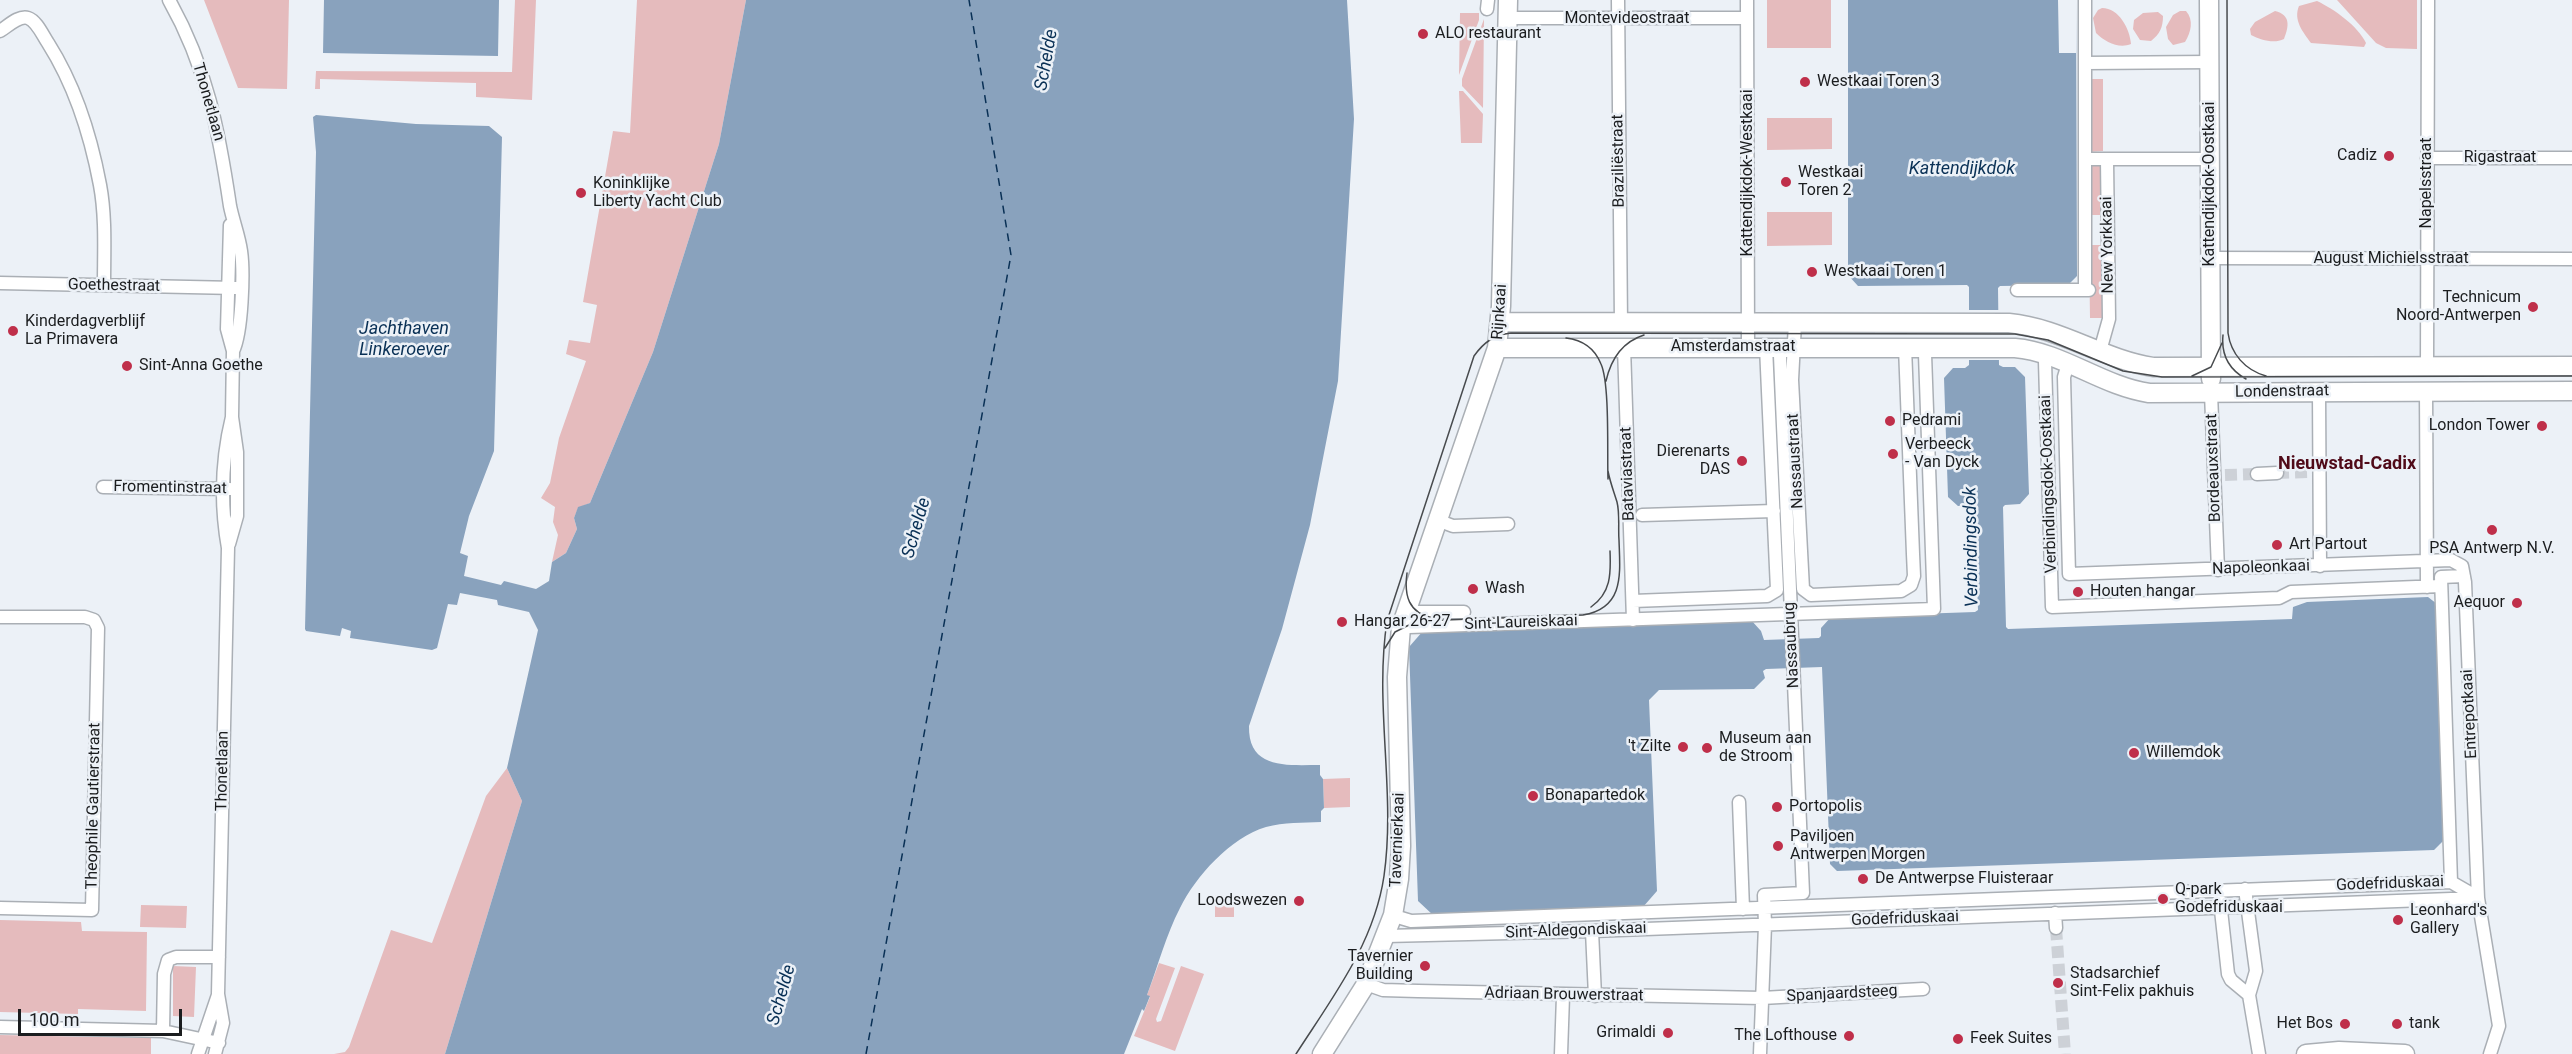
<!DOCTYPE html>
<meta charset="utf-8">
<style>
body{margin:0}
#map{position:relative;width:2572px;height:1054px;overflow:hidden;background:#ecf1f7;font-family:Roboto,sans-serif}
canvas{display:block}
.scale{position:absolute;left:18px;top:1009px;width:164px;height:27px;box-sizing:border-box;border:3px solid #1b1d1f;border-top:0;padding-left:8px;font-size:18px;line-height:21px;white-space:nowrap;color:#1b1d1f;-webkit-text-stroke:4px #ecf1f7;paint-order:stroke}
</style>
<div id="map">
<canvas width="2572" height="1054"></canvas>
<div class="scale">100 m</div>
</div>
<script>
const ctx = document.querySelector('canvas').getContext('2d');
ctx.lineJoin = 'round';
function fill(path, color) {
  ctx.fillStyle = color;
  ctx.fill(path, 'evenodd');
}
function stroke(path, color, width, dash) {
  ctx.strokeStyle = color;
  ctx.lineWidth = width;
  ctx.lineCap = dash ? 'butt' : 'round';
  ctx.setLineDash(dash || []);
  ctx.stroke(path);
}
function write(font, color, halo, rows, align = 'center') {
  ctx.font = font + ' Roboto,sans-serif';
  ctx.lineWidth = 5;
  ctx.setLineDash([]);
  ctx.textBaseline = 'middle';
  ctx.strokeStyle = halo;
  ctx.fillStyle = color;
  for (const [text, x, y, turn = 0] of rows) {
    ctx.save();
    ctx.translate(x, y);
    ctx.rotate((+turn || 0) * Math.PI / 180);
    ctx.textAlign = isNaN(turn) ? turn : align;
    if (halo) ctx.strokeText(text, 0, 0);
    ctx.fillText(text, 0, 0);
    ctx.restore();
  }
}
fill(new Path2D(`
 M 204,0 L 289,0 L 287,89 L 238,88 Z
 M 515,0 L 536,0 L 532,100 L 476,97 L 476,83 L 320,79 L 320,89 L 315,89 L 316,71 L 512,72 Z
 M 637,0 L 746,0 L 719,144 L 653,352 L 590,503 L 578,508 L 574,518 L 577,529 L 566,553 L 552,562 L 558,535 L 553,522 L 555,507 L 541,498 L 550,483 L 559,438 L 586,361 L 566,354 L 569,340 L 590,343 L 597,305 L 583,302 L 613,131 L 630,133 Z
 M 1767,0 L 1831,0 L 1831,48 L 1767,48 Z
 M 2337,0 L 2417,0 L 2417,49 L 2386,48 L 2376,43 Z
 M 2317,1 C 2334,9 2358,26 2366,43 L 2364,47 L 2311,43 C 2303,32 2293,20 2299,6 Z
 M 2102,8 C 2119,8 2130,29 2131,44 C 2119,49 2105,42 2096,33 L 2093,18 L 2098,10 Z
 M 2180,11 L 2186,11 C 2194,20 2191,32 2185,42 L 2173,45 L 2168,39 L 2166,27 L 2173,15 Z
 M 2275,11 C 2291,15 2289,26 2284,39 C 2274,44 2261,40 2251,35 L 2250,29 L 2255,22 Z
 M 2158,12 L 2163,16 C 2163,27 2160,34 2151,41 L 2140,40 L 2133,29 L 2134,20 L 2143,13 Z
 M 1460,13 L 1479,13 L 1479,20 L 1459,75 Z
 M 1484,19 L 1483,108 L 1462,86 L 1462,79 Z
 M 2087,79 L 2103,79 L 2103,151 L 2088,152 Z
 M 1459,91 L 1463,91 L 1483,114 L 1482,143 L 1461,143 Z
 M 1767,118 L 1832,118 L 1832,149 L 1767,150 Z
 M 2088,166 L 2103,166 L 2104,215 L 2088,215 Z
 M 1767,212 L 1832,212 L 1832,245 L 1767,246 Z
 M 2089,245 L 2104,245 L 2104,318 L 2090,318 Z
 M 507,768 L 522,801 L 445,1054 L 334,1054 L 345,1052 L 349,1047 L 391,930 L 432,943 L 486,796 Z
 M 1350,778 L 1350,807 L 1324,808 L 1323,779 Z
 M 1215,895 L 1234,895 L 1234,917 L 1215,917 Z
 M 141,905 L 187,906 L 186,928 L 140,927 Z
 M 0,920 L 81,922 L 82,931 L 147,932 L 146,1011 L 78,1009 L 78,1014 L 0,1012 Z
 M 1159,963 L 1175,968 L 1156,1019 L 1157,1022 L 1161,1021 L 1181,966 L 1204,974 L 1175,1051 L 1134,1036 L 1150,997 L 1147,995 Z
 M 173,966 L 196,967 L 194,1017 L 173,1016 Z
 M 0,1035 L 151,1038 L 151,1054 L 0,1054 Z`), '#e5bbbd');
fill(new Path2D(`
 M 324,0 L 499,0 L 498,56 L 323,53 Z
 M 746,0 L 1347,0 L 1354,119 L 1338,381 L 1310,525 L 1282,629 L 1249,726 C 1248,770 1288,765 1320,765 L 1320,775 L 1323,779 L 1324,808 L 1321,811 L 1321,822 C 1303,823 1284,822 1266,827 C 1230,838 1196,876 1180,908 C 1166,935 1158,966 1147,995 L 1150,996 L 1144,1011 L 1142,1009 L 1124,1054 L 445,1054 L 522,801 L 507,768 L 538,630 L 529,612 L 498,605 L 497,600 L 460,593 L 457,605 L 448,604 L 437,648 L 432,650 L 350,638 L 351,631 L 342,628 L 340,636 L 306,631 L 305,629 L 316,152 L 313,117 L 316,115 L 416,124 L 489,126 L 502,137 L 494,451 L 469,516 L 460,553 L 468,556 L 464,576 L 501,585 L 504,581 L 536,589 L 549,581 L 552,562 L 566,553 L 577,529 L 574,518 L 578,507 L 590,503 L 653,352 L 719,144 Z
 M 1848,0 L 2076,0 L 2077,276 L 2068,285 L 2000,286 L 1998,288 L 1999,365 L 2003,367 L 2015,367 L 2025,377 L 2029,494 L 2020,504 L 2005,505 L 2003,507 L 2006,627 L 2008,629 L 2292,619 L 2293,607 L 2307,602 L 2428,597 L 2437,604 L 2445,839 L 2434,850 L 1837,871 L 1830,864 L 1822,667 L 1766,669 L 1763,671 L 1765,678 L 1754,689 L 1659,690 L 1649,700 L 1657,891 L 1643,907 L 1433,915 L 1418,901 L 1409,647 L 1423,631 L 1751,620 L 1761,631 L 1764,640 L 1819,638 L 1821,636 L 1821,628 L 1831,617 L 1975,612 L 1978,610 L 1974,508 L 1971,505 L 1958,506 L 1948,497 L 1944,378 L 1953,368 L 1965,368 L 1969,365 L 1969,287 L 1967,285 L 1858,286 L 1848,275 Z`), '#89a2bd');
fill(new Path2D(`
 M 2058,0 L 2076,0 L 2076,53 L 2059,53 Z
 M 1967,310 L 2001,310 L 2002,360 L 1967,360 Z`), '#ecf1f7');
stroke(new Path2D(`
 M 866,1054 L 1011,255 L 969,0`), '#093055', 1.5, [8, 6]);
stroke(new Path2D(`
 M 2277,473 L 2307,472
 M 2225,475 L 2257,474
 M 2056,928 L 2065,1054`), '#cdd1d7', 12, [12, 6]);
const street = new Path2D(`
 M 169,0 C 207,67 219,132 230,206 C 233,221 239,236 241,251 C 244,272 242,333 233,351
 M 1618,0 L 1621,323
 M 1747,0 L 1748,347
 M 1487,9 L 1488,0
 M 1508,18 L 1747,18
 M 0,31 C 8,26 19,15 28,18 C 37,21 43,36 48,43 C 74,84 91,137 100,185 C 106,217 104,252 104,285
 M 2086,63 L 2210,62
 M 2427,158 L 2572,158
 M 2085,159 L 2209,159
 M 2210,258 L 2572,259
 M 0,283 L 236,288
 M 2017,290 L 2089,290
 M 2085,290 L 2085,0
 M 1795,323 L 1792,380 L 1803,589 L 1811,595 L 1901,591 L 1911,585 L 1914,576 L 1913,554 L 1905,347
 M 1624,347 L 1633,620
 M 2100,351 L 2109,319 L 2107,160
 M 2045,361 L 2052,607 L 2279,598 L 2291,592 L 2441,586
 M 2068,364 L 2064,377 L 2069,574 L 2451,560 L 2462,566 L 2465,582 L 2478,898 L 2499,1026 L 2490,1054
 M 2427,367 L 2428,0
 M 2426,391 L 2427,587
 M 2319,392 L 2320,566
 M 2211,393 L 2218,570
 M 2257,474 L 2277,473
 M 103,487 L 230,489
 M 1642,515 L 1774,511
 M 1437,520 L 1453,526 L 1508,524
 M 229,544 L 237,516 L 237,452 L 232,417 L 233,351 L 227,329 L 230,225
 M 1633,601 L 1767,596 L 1777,590 L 1766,347
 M 1407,609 L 1418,612 L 1464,612
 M 0,617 L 85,617 L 94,620 L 98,628 L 92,910 L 0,908
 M 1409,627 L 1934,609 L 1925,354
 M 1739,802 L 1743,909
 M 2451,882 L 2441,577 L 2464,576
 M 2245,889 L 2256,971 L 2249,995 L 2259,1054
 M 2220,901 L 2228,974 L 2231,980 L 2249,995
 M 2055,913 L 2056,928
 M 1401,918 L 1411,921 L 2451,882 L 2477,897
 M 1592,931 L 1595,996
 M 1386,936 L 1592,931 L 2478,898
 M 1366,984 L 1383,990 L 1418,991 L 1762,998 L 1923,989
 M 0,1027 L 163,1031 L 219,1043
 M 163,1031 L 164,974 L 168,960 L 176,957 L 219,957
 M 198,1054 L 218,995
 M 215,1054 L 223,1023 L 218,994 L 228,548 C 220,503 221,462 232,417
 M 1561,1054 L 1563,996
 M 1760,1054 L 1765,925 L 1764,895 L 1803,893 L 1780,356`);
const secondary = new Path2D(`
 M 2209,0 L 2211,379
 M 1501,322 L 2009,323 C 2061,328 2102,359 2153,367 L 2572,366
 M 1497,348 L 2015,348 C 2062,352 2102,386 2149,393 L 2572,391
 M 1322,1054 L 1366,984 L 1393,915 L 1399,879 L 1401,846 L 1397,677 L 1401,627 L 1497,348 L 1501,306 L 1508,0
 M 2306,1054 L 2339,1051 L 2405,1054`);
stroke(street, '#aaafb5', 15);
stroke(secondary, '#aaafb5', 21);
stroke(street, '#fff', 12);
stroke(secondary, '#fff', 18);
stroke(new Path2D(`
 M 2227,0 L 2228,333 C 2231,354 2245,370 2266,376
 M 2223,335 C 2221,355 2228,369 2246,379
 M 1566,338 C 1583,340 1595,349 1601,364 C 1610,384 1607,455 1608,479
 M 2192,376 L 2211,367 L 2222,343
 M 1606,381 C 1611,359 1622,342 1644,335
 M 1407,573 C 1404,595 1408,613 1433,618
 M 1591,607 C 1611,593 1611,574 1610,551
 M 1385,648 L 1395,632 L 1417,621 L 1583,615 C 1625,608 1620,573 1619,540 C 1618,528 1620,514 1617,502 C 1614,492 1610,482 1608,471
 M 1296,1054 C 1332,998 1374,944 1384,876 C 1396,792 1374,705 1387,621 L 1474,356 C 1484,342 1494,335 1511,333 L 2015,334 L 2048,340 L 2123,371 L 2162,377 L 2572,376`), '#484b4e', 1.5);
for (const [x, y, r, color] of [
 [1423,34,6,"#bf2f4a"],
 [1805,82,6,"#bf2f4a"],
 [2389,156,6,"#bf2f4a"],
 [1786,182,6,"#bf2f4a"],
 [581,193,6,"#bf2f4a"],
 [1812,272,6,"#bf2f4a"],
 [2533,307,6,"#bf2f4a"],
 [13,331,6,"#bf2f4a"],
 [127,366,6,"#bf2f4a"],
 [1890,421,6,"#bf2f4a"],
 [2542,426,6,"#bf2f4a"],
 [1893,454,6,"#bf2f4a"],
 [1742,461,6,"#bf2f4a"],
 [2492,530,6,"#bf2f4a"],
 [2277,545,6,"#bf2f4a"],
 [1473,589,6,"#bf2f4a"],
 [2078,592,6,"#bf2f4a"],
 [2517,603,6,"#bf2f4a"],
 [1342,622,6,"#bf2f4a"],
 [1683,747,6,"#bf2f4a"],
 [1707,748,6,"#bf2f4a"],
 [2134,753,6,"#bf2f4a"],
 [1533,796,6,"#bf2f4a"],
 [1777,807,6,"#bf2f4a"],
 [1778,846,6,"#bf2f4a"],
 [1863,879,6,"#bf2f4a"],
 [2163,899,6,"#bf2f4a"],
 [1299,901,6,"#bf2f4a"],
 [2398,920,6,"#bf2f4a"],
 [1425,966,6,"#bf2f4a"],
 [2058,983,6,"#bf2f4a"],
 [2345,1024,6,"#bf2f4a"],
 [2397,1024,6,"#bf2f4a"],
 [1668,1033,6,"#bf2f4a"],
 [1849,1036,6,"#bf2f4a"],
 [1958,1039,6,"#bf2f4a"]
]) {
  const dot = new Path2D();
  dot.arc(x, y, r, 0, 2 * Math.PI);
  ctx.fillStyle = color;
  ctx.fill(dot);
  stroke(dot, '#ecf1f7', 2);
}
write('16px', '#1b1d1f', '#ecf1f7', [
 ["Montevideostraat",1627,19],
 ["Thonetlaan",208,102,74],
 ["Rigastraat",2500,158],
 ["Braziliëstraat",1619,161,-91],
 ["Kattendijkdok-Westkaai",1748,173,-90],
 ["Napelsstraat",2427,183,-90],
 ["Kattendijkdok-Oostkaai",2210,184,-90],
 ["New Yorkkaai",2108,245,-91],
 ["August Michielsstraat",2391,259],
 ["Goethestraat",114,286,1],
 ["Rijnkaai",1500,312,-86],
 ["Amsterdamstraat",1733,347],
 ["Londenstraat",2282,392,-1],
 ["Nassaustraat",1796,461,-93],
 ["Bordeauxstraat",2214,468,-92],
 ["Bataviastraat",1628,474,-92],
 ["Verbindingsdok-Oostkaai",2049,484,-92],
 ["Fromentinstraat",170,488,1],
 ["Napoleonkaai",2261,568,-2],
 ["Sint-Laureiskaai",1521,623,-2],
 ["Nassaubrug",1792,645,-93],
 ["Entrepotkaai",2470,714,-93],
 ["Thonetlaan",223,771,-89],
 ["Theophile Gautierstraat",94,806,-89],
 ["Tavernierkaai",1398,840,-88],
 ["Godefriduskaai",2390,884,-2],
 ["Godefriduskaai",1905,919,-2],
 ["Sint-Aldegondiskaai",1576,931,-2],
 ["Spanjaardsteeg",1842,994,-3],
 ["Adriaan Brouwerstraat",1564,995,1]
]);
write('16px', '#1b1d1f', '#ecf1f7', [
 ["ALO restaurant",1435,34],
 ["Westkaai Toren 3",1817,82],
 ["Cadiz",2377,156,"right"],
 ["Westkaai",1798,173],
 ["Toren 2",1798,191],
 ["Koninklijke",593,184],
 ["Liberty Yacht Club",593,202],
 ["Westkaai Toren 1",1824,272],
 ["Technicum",2521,298,"right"],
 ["Noord-Antwerpen",2521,316,"right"],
 ["Kinderdagverblijf",25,322],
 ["La Primavera",25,340],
 ["Sint-Anna Goethe",139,366],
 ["Pedrami",1902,421],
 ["London Tower",2530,426,"right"],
 ["Verbeeck",1905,445],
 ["- Van Dyck",1905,463],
 ["Dierenarts",1730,452,"right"],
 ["DAS",1730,470,"right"],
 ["Art Partout",2289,545],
 ["PSA Antwerp N.V.",2492,549,"center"],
 ["Wash",1485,589],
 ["Houten hangar",2090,592],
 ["Aequor",2505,603,"right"],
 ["Hangar 26-27",1354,622],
 ["Museum aan",1719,739],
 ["de Stroom",1719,757],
 ["'t Zilte",1671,747,"right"],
 ["Willemdok",2146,753],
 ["Bonapartedok",1545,796],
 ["Portopolis",1789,807],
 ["Paviljoen",1790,837],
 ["Antwerpen Morgen",1790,855],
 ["De Antwerpse Fluisteraar",1875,879],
 ["Q-park",2175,890],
 ["Godefriduskaai",2175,908],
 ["Loodswezen",1287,901,"right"],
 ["Leonhard's",2410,911],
 ["Gallery",2410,929],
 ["Tavernier",1413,957,"right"],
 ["Building",1413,975,"right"],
 ["Stadsarchief",2070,974],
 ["Sint-Felix pakhuis",2070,992],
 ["Het Bos",2333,1024,"right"],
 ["tank",2409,1024],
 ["Grimaldi",1656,1033,"right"],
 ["The Lofthouse",1837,1036,"right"],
 ["Feek Suites",1970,1039]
], 'left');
write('italic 18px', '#093055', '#ecf1f7', [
 ["Schelde",1047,60,-80],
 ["Kattendijkdok",1962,169],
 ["Jachthaven",404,329],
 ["Linkeroever",404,350],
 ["Schelde",917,528,-74],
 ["Verbindingsdok",1972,547,-91],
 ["Schelde",782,995,-74]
]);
write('bold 18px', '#500a18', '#ecf1f7', [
 ["Nieuwstad-Cadix",2347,464]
]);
</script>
